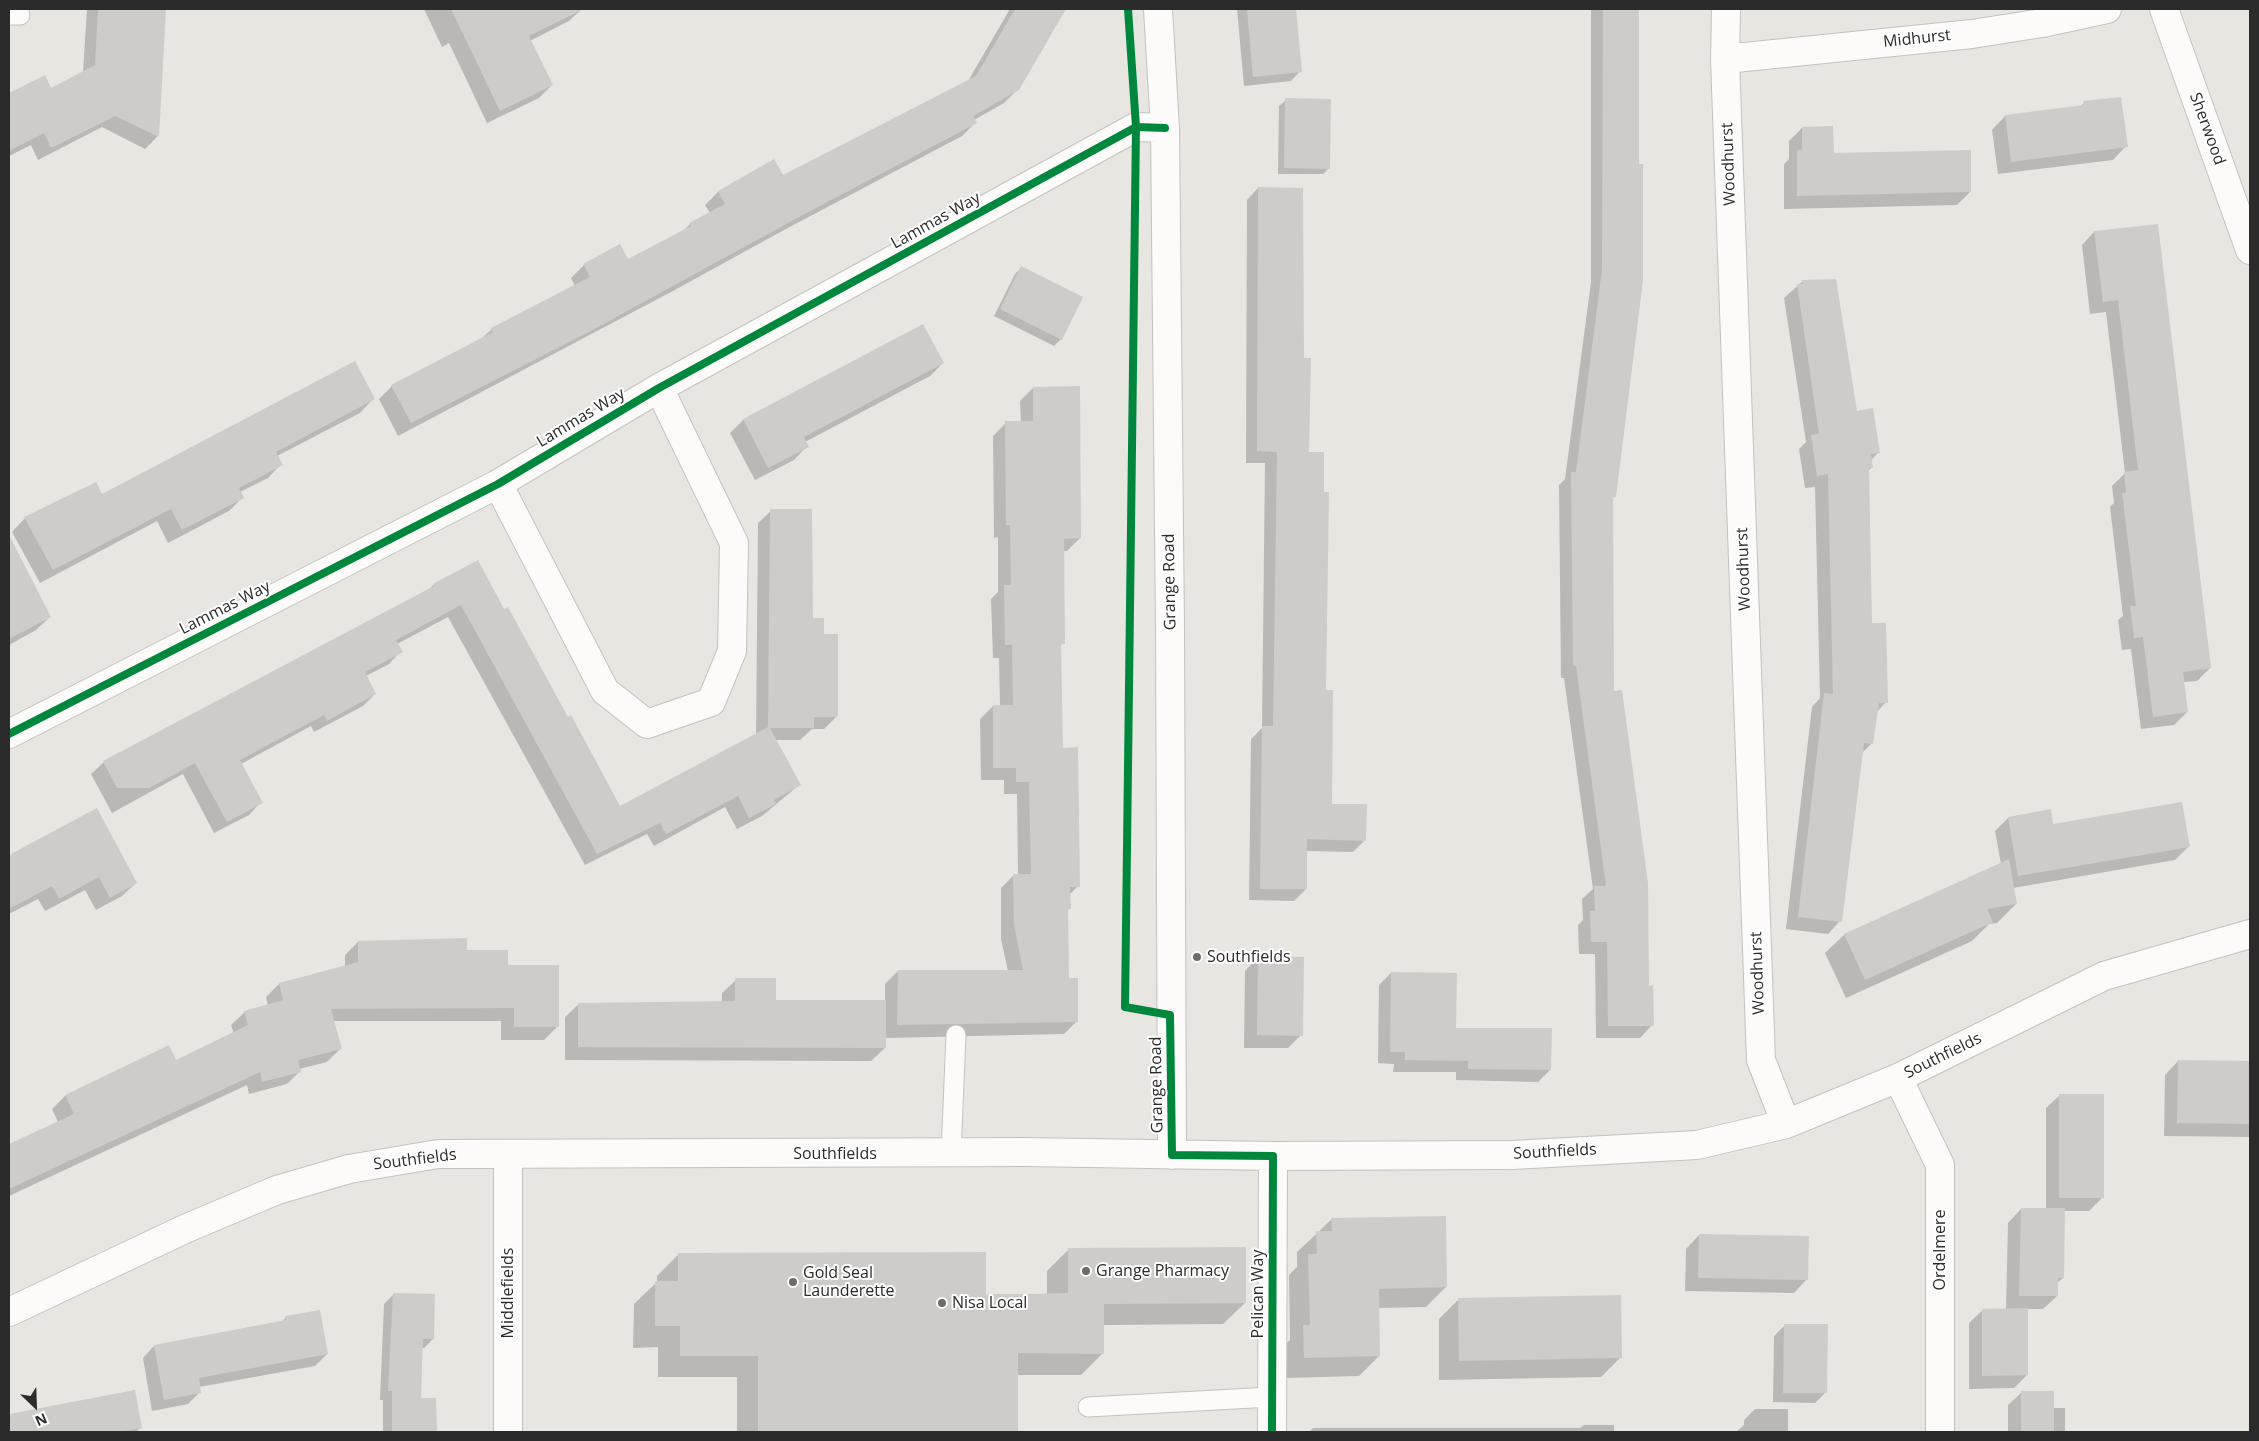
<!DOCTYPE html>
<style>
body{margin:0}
#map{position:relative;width:2259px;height:1441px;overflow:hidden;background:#e8e6e1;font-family:"Open Sans",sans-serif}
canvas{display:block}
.frame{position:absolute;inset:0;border:10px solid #2b2b2b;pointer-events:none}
.north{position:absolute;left:10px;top:1381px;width:50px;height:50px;-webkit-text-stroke:4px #fff;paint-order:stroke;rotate:156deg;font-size:14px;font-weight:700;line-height:20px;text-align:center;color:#2b2b2b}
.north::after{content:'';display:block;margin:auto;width:18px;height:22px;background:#2b2b2b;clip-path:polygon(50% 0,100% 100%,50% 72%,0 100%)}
</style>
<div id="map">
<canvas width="2259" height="1441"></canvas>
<div class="frame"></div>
<div class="north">N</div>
</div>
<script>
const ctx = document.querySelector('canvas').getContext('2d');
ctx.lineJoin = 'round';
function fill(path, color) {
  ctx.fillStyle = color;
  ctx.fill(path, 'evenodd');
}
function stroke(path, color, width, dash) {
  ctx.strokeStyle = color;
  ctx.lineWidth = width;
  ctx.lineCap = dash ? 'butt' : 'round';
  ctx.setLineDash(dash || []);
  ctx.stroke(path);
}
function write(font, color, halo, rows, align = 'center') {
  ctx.font = font + ' "Open Sans",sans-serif';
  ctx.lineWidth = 4;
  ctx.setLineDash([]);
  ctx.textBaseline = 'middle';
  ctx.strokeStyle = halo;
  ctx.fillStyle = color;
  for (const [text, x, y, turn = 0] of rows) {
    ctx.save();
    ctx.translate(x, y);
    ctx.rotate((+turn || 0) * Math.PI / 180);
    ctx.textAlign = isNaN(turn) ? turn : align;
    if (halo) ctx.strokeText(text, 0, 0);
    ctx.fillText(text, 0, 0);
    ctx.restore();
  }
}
fill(new Path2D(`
 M 87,9 L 165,9 L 157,137 L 145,149 L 102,127 L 38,160 L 31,145 L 9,156 L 9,95 L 44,77 L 51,90 L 83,72 Z
 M 424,9 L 582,9 L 569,21 L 530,41 L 552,85 L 539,98 L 487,123 L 449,43 L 442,47 Z
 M 1010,9 L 1052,9 L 1061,14 L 1018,89 L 1004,103 L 974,120 L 975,123 L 962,136 L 784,230 L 671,292 L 398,436 L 379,399 L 392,386 L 480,340 L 492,329 L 575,286 L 571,278 L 584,265 L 628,261 L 681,233 L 690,224 L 710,213 L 705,205 L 718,192 L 774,161 L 783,177 L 968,81 Z
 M 1237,9 L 1295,9 L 1300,71 L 1291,81 L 1244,86 Z
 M 1591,9 L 1637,9 L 1638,165 L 1615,496 L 1611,500 L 1613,693 L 1652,1025 L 1640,1038 L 1596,1038 L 1595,954 L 1579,954 L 1578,925 L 1583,920 L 1582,899 L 1593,889 L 1564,678 L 1561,678 L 1559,485 L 1565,479 L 1591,282 Z
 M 1286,100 L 1329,168 L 1323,174 L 1278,174 L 1279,106 Z
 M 2084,103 L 2126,146 L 2113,160 L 1998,174 L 1992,130 L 2005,116 L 2080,107 Z
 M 1802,128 L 1833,154 L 1970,192 L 1957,205 L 1784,209 L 1784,164 L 1789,159 L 1789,141 Z
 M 1258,188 L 1302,359 L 1331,805 L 1365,840 L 1353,852 L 1306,851 L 1306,889 L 1294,901 L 1249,900 L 1251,739 L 1262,728 L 1265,463 L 1246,463 L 1247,200 Z
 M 2156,225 L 2210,668 L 2197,681 L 2183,682 L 2187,712 L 2174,725 L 2141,729 L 2131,649 L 2122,650 L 2118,620 L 2123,616 L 2110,507 L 2114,503 L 2112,486 L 2125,473 L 2106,312 L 2090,314 L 2082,245 L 2094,232 Z
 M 1021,268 L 1081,297 L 1061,339 L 1054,346 L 994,316 L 1015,274 Z
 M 1803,281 L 1856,413 L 1878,453 L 1871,460 L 1872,467 L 1867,472 L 1870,624 L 1886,702 L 1876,713 L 1872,743 L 1861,754 L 1840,921 L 1828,934 L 1786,929 L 1812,707 L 1820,698 L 1815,487 L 1805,488 L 1799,449 L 1806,442 L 1784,298 Z
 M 943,363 L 930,376 L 805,442 L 807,446 L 794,460 L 755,480 L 730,433 L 743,420 Z
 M 1033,388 L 1080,538 L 1067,551 L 1062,551 L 1063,643 L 1060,646 L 1061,749 L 1078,886 L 1069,895 L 1069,909 L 1067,911 L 1067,979 L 1077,1021 L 1064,1034 L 885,1038 L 885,1048 L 871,1061 L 565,1060 L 565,1017 L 579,1004 L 722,1003 L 722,993 L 736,980 L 775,1002 L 885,1001 L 885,984 L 898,971 L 1008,971 L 1001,939 L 1001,888 L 1014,875 L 1018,875 L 1017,794 L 1004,794 L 1004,780 L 981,780 L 980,719 L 993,706 L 1000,706 L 999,658 L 993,658 L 991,599 L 998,592 L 998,537 L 994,538 L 993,436 L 1006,423 L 1021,422 L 1020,401 Z
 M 373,399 L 360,413 L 277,456 L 281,464 L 268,478 L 240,492 L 243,497 L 229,511 L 168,543 L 157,521 L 40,583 L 12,532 L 25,518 L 102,495 Z
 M 771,511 L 811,619 L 823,635 L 837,716 L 824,729 L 812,729 L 800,740 L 775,740 L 799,785 L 762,816 L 737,829 L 725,807 L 654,846 L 647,834 L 585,865 L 448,617 L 397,644 L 401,651 L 389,664 L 366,676 L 375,694 L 363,706 L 314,732 L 311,726 L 241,764 L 261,802 L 249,815 L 214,833 L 183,774 L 112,813 L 91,774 L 104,762 L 428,591 L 433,585 L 477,561 L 504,611 L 619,808 L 756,735 L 758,523 Z
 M 22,564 L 50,617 L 36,630 L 9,645 L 9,571 Z
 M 96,810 L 136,883 L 122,896 L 96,910 L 85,890 L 45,911 L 38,899 L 9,914 L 9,857 Z
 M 2008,818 L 2189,846 L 2175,860 L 2013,888 L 2016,904 L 1997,923 L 1989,924 L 1972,941 L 1846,998 L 1825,953 L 1844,935 L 2001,864 L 1995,831 Z
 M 358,942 L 466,952 L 507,966 L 557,1027 L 544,1040 L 501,1040 L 501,1021 L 333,1021 L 340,1049 L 327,1062 L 299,1069 L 300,1071 L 287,1084 L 249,1094 L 247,1085 L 9,1196 L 9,1145 L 58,1122 L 52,1109 L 65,1096 L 176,1062 L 234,1034 L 231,1025 L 245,1012 L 268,1006 L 266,997 L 279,984 L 345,967 L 345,955 Z
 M 1258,957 L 1301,1035 L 1288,1048 L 1244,1048 L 1245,971 Z
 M 1391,973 L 1454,1030 L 1550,1070 L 1538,1082 L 1456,1080 L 1456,1072 L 1393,1072 L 1394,1064 L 1378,1063 L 1379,985 Z
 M 2178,1061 L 2250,1061 L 2250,1137 L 2164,1136 L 2165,1075 Z
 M 2060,1095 L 2102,1198 L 2089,1211 L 2064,1211 L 2063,1278 L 2057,1283 L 2057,1296 L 2043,1309 L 2027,1309 L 2027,1375 L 2014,1388 L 1969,1389 L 1969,1323 L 1983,1310 L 2006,1310 L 2008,1223 L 2021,1209 L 2046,1210 L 2046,1108 Z
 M 1332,1219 L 1446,1287 L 1426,1307 L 1378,1308 L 1379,1356 L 1359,1376 L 1285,1378 L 1284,1346 L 1290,1340 L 1289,1275 L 1297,1267 L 1297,1252 Z
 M 1699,1235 L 1807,1279 L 1794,1293 L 1685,1291 L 1686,1249 Z
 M 1069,1249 L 1245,1303 L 1223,1324 L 1102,1325 L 1103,1353 L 1081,1375 L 1017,1375 L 1017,1432 L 737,1432 L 737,1377 L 658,1377 L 658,1347 L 633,1348 L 634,1304 L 657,1282 L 657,1276 L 679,1254 L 984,1296 L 1047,1295 L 1047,1271 Z
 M 393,1295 L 433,1339 L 424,1348 L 421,1348 L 420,1400 L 435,1400 L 435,1432 L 383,1432 L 383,1400 L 380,1400 L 384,1304 Z
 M 1458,1300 L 1621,1357 L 1601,1377 L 1439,1380 L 1439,1319 Z
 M 286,1317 L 327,1354 L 315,1366 L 199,1387 L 200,1392 L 188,1404 L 152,1411 L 143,1358 L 154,1346 L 282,1322 Z
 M 1785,1325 L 1826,1392 L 1815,1403 L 1773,1402 L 1774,1336 Z
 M 2022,1392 L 2053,1408 L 2065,1408 L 2065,1432 L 2008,1432 L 2008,1405 Z
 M 1755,1409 L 1788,1409 L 1788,1432 L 1736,1432 L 1744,1425 L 1744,1420 Z
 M 9,1415 L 141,1427 L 136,1432 L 9,1432 Z
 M 1584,1425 L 1614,1425 L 1614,1432 L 1309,1432 L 1313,1428 L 1580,1428 Z`), '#0003');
fill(new Path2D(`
 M 98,9 L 166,9 L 159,137 L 115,116 L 51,148 L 44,133 L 9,151 L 9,93 L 45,75 L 51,88 L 95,65 Z
 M 451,9 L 584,9 L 529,36 L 553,85 L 500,111 Z
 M 1015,9 L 1066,9 L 1019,90 L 973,116 L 977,123 L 799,217 L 587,333 L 411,423 L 391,385 L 493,332 L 491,328 L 590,277 L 583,264 L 620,244 L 628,259 L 691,226 L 689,223 L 725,204 L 718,191 L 774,159 L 783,175 L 976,76 Z
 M 1247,9 L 1296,9 L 1302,72 L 1253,77 Z
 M 1603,9 L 1639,9 L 1639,164 L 1643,164 L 1643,280 L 1616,497 L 1613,497 L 1614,691 L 1622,690 L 1648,883 L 1649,986 L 1653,985 L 1654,1026 L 1608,1026 L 1607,942 L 1591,942 L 1590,911 L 1595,911 L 1594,886 L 1606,886 L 1576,666 L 1573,666 L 1571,472 L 1576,472 L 1602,269 Z
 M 2121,97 L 2128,147 L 2011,162 L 2005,115 L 2084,105 L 2083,101 Z
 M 1285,98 L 1331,99 L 1330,169 L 1284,168 Z
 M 1833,126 L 1834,153 L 1971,150 L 1971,192 L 1797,196 L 1797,150 L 1802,149 L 1802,127 Z
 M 1258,187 L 1303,188 L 1304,358 L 1311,358 L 1309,452 L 1324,452 L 1324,492 L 1329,492 L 1326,690 L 1333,690 L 1332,804 L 1367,804 L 1366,841 L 1307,839 L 1307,889 L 1260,889 L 1262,726 L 1273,726 L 1277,452 L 1257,451 Z
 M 2158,224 L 2211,668 L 2183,672 L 2188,712 L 2153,717 L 2143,637 L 2134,638 L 2130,606 L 2136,606 L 2122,493 L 2126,493 L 2124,472 L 2138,470 L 2118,300 L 2103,302 L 2094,231 Z
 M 1021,266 L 1083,297 L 1062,340 L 1000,309 Z
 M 1836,279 L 1857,411 L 1873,408 L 1880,453 L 1871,454 L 1873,468 L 1869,468 L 1872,623 L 1886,623 L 1888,703 L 1879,703 L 1873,744 L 1864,743 L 1842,922 L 1798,917 L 1824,693 L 1833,694 L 1828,474 L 1817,476 L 1811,435 L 1819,434 L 1797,284 L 1803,284 L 1802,280 Z
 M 923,324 L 944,363 L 804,437 L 809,447 L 768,468 L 743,419 Z
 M 355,361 L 375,399 L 276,452 L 283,465 L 239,488 L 244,498 L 182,530 L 171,509 L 53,570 L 24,517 L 96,482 L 102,494 Z
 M 1080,386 L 1081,538 L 1064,539 L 1065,644 L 1061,644 L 1063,748 L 1078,747 L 1080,887 L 1070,887 L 1071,909 L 1068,909 L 1069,978 L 1078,978 L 1078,1022 L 897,1025 L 898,970 L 1023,970 L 1014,925 L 1013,874 L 1031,874 L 1029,782 L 1016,782 L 1016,768 L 993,768 L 993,705 L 1013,705 L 1012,645 L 1005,645 L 1004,585 L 1011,585 L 1010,525 L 1006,525 L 1005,421 L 1033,421 L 1033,387 Z
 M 770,509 L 812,509 L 813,618 L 824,618 L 824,634 L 838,634 L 838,717 L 814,717 L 814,728 L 770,728 L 801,785 L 774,800 L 776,804 L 749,818 L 738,796 L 666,834 L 660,823 L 597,854 L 461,605 L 396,640 L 403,652 L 365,672 L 376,694 L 327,721 L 324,715 L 240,760 L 263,803 L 227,822 L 195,763 L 149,788 L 117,788 L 103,761 L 434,586 L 433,584 L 478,560 L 504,609 L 508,607 L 568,717 L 571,715 L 620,806 L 768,727 Z
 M 9,535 L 51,617 L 9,639 Z
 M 2182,802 L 2190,847 L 2018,876 L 2008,817 L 2051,809 L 2053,824 Z
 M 97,808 L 137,883 L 110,898 L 99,877 L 59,899 L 52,886 L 9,909 L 9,855 Z
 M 2009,859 L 2017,904 L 1987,909 L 1993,922 L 1865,980 L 1844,934 Z
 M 467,938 L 467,950 L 508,950 L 508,965 L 559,965 L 559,1027 L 514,1027 L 514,1008 L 331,1009 L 342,1049 L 298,1060 L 301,1072 L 262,1082 L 260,1072 L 9,1189 L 9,1144 L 74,1114 L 65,1095 L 169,1045 L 176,1060 L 248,1025 L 244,1011 L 283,1000 L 279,983 L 358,962 L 358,941 Z
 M 1258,956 L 1304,957 L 1303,1036 L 1257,1035 Z
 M 1391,972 L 1457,973 L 1456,1028 L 1552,1028 L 1551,1070 L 1468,1069 L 1468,1061 L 1405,1060 L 1405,1052 L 1390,1052 Z
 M 735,978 L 776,978 L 776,1000 L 886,1000 L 886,1048 L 578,1047 L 578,1003 L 735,1001 Z
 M 2178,1060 L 2250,1061 L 2250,1124 L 2177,1123 Z
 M 2059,1094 L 2104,1094 L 2104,1198 L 2059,1198 Z
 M 2021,1208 L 2065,1208 L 2064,1278 L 2058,1278 L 2058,1296 L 2019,1296 Z
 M 1446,1216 L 1447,1287 L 1379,1289 L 1380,1356 L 1304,1358 L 1303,1325 L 1310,1325 L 1308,1254 L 1317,1254 L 1316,1231 L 1332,1231 L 1331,1218 Z
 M 1699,1234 L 1809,1236 L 1808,1280 L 1698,1278 Z
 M 1246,1247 L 1246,1303 L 1104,1304 L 1104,1354 L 1018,1353 L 1018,1432 L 758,1432 L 758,1356 L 680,1356 L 680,1326 L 655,1326 L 655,1281 L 678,1281 L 678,1253 L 986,1252 L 986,1294 L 1031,1294 L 1068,1293 L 1068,1248 Z
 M 393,1293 L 435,1294 L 434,1339 L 423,1339 L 421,1398 L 436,1398 L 437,1432 L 392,1432 L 392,1391 L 388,1391 Z
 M 1621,1295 L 1622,1358 L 1459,1361 L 1458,1298 Z
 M 2028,1308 L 2028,1375 L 1982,1376 L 1982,1309 Z
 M 320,1310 L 328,1354 L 199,1378 L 201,1393 L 164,1400 L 154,1345 L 286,1320 L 285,1316 Z
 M 1784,1324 L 1828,1324 L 1827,1393 L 1783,1393 Z
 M 135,1390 L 142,1428 L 119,1432 L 9,1432 L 9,1414 Z
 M 2021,1391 L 2054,1391 L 2054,1432 L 2021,1432 Z`), '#cdccc8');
const service = new Path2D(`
 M 9,15 L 20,15
 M 951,1154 L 956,1035
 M 1088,1407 L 1271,1397`);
const minor = new Path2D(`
 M 1158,9 L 1165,128 L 1170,628 L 1172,1155
 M 1726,9 L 1725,59 L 1761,1060 L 1786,1124
 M 2164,9 L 2250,250
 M 1725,59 L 1972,34 L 2042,23 L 2107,9
 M 498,484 L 605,691 L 647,724 L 711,702 L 732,651 L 734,543 L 659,388
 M 9,734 L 498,484 L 659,388 L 1136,127 L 1165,128
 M 1898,1078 L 1940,1165 L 1940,1432
 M 9,1312 L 187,1228 L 277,1190 L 349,1169 L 438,1154 L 1025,1152 L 1273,1156 L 1512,1155 L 1697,1145 L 1786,1124 L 1898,1078 L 2104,976 L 2250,934
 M 508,1432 L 508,1154
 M 1272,1432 L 1273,1156`);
stroke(service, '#c2c2c1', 21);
stroke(minor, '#c2c2c1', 30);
stroke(service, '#fcfbfa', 19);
stroke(minor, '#fcfbfa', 28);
stroke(new Path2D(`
 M 1128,9 L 1136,127 L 1125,1007 L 1170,1015 L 1172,1155 L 1273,1156 L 1272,1432
 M 9,734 L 498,484 L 659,388 L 1136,127 L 1165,128`), '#00873e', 8);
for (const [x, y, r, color] of [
 [1197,957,5,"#6d6c6b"],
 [1086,1271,5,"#6d6c6b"],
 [793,1282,5,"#6d6c6b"],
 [942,1303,5,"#6d6c6b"]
]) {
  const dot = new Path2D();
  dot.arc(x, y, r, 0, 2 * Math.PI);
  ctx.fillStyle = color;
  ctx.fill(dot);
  stroke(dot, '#fff', 2);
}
write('16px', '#2b2b2b', '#fff', [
 ["Midhurst",1917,39,-6],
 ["Sherwood",2207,129,70],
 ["Woodhurst",1729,164,-92],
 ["Lammas Way",936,221,-29],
 ["Lammas Way",581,418,-31],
 ["Woodhurst",1744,569,-92],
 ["Grange Road",1170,582,-91],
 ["Lammas Way",225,608,-27],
 ["Woodhurst",1758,973,-92],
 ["Southfields",1943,1056,-26],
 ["Grange Road",1157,1085,-91],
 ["Southfields",1555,1152,-3],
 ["Southfields",835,1154],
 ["Southfields",415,1160,-7],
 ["Ordelmere",1940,1250,-90],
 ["Middlefields",508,1293,-90],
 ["Pelican Way",1258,1294,-90]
]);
write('16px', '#2b2b2b', '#fff', [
 ["Southfields",1207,957],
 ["Grange Pharmacy",1096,1271],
 ["Gold Seal",803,1273],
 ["Launderette",803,1291],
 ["Nisa Local",952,1303]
], 'left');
</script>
